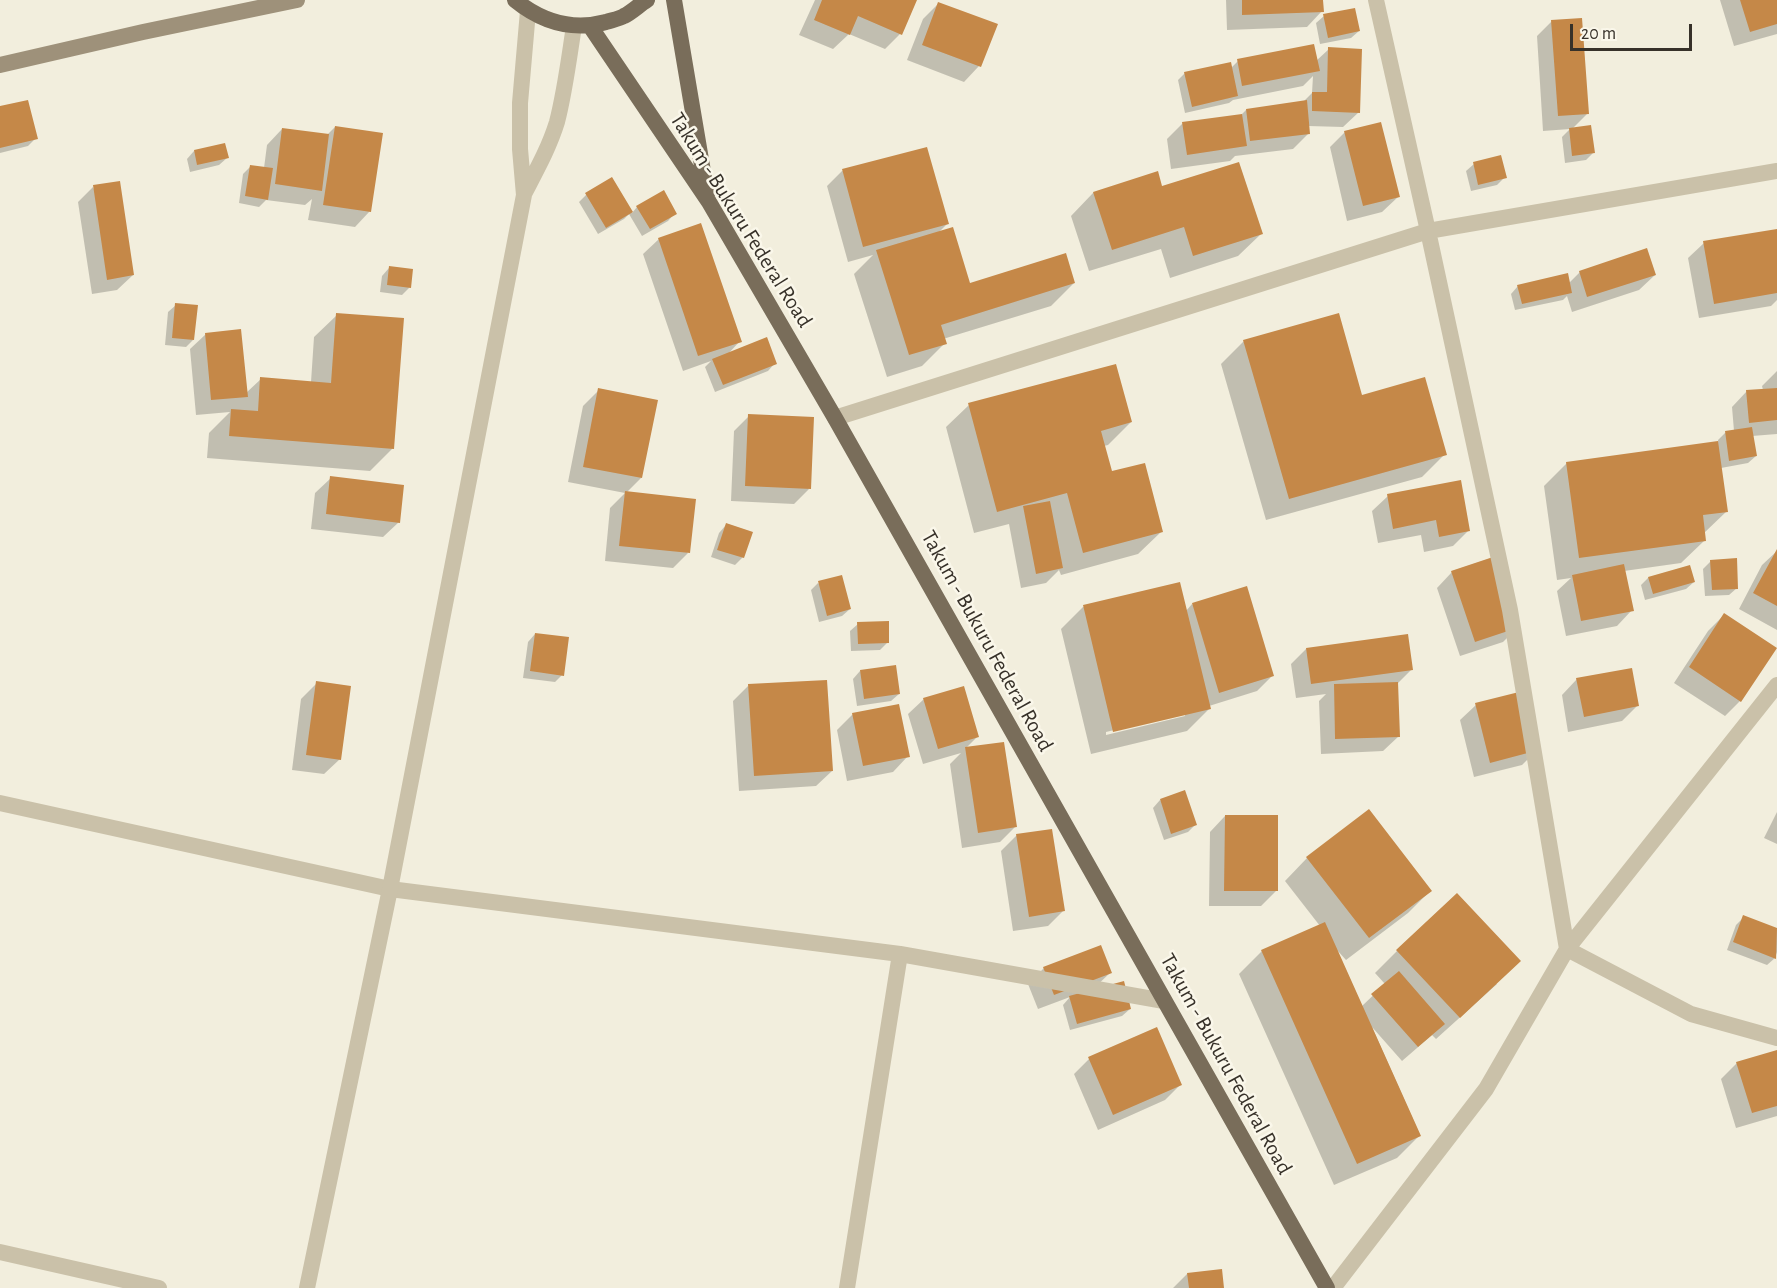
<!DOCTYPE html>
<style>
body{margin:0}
#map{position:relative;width:1777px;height:1288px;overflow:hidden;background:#f2eedd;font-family:"Alegreya Sans",sans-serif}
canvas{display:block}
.scale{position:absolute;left:1570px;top:24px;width:122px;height:27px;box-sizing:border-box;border:3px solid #373129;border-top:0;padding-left:8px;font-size:18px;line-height:21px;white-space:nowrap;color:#373129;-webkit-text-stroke:4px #faf7ea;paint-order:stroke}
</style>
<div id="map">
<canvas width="1777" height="1288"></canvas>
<div class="scale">20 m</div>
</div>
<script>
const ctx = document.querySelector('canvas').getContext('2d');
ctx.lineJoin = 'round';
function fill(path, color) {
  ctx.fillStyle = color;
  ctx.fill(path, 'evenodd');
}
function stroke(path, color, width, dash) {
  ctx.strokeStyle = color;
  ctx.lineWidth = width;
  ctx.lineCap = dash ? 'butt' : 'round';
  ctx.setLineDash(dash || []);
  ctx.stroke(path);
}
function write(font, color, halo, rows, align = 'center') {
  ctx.font = font + ' "Alegreya Sans",sans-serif';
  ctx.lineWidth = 5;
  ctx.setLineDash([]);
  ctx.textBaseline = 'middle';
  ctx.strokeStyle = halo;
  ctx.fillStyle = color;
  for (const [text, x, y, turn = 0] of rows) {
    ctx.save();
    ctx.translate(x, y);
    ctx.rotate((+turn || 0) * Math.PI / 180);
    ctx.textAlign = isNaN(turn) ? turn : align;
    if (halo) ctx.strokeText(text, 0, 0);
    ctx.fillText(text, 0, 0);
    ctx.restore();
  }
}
fill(new Path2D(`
 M 815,0 L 915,0 L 900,34 L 885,49 L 849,34 L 833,49 L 799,35 Z
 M 1226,0 L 1322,0 L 1322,11 L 1307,27 L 1227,30 Z
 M 1720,0 L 1777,0 L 1777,34 L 1734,46 Z
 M 939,3 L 979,66 L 964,82 L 907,60 L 923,19 Z
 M 1324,16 L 1359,31 L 1351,38 L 1320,44 L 1316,23 Z
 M 1552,21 L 1587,114 L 1572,129 L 1593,153 L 1586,160 L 1565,163 L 1562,137 L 1570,129 L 1543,131 L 1537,36 Z
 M 1329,49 L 1359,112 L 1343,127 L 1308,126 L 1309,133 L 1293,149 L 1235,156 L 1230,161 L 1171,169 L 1167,139 L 1183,123 L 1241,115 L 1246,110 L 1303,102 L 1312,93 L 1313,76 L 1303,86 L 1233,100 L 1229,103 L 1185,113 L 1178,80 L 1185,73 L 1231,68 L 1238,61 L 1316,61 Z
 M 0,108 L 36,138 L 28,146 L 0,153 Z
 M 335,127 L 370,211 L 355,227 L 308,220 L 312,199 L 305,205 L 266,200 L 259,207 L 239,203 L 243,174 L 251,166 L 264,168 L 267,145 L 282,129 L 327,135 Z
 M 1345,132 L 1398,197 L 1382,212 L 1347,221 L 1330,147 Z
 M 926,149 L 947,224 L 938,233 L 969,285 L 1074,283 L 1051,306 L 943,339 L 945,343 L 922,366 L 887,377 L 854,274 L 873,255 L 848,262 L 827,186 L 842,171 Z
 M 194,151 L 227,158 L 219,165 L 190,172 L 187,159 Z
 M 1474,164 L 1505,177 L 1497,185 L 1471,191 L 1466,171 Z
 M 1157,173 L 1161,188 L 1261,234 L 1238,256 L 1170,278 L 1161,249 L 1089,271 L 1071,216 L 1093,193 Z
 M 612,179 L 632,213 L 637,207 L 675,213 L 668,221 L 642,236 L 629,214 L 624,219 L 598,234 L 579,202 L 586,195 Z
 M 93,187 L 133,275 L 117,290 L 92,294 L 78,202 Z
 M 1777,236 L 1777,300 L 1771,306 L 1699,318 L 1688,258 L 1704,243 Z
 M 659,239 L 740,341 L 728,354 L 775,363 L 768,371 L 715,392 L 705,367 L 711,361 L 683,371 L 643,254 Z
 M 389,268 L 410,287 L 402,295 L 380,292 L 382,276 Z
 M 1580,272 L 1655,275 L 1639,290 L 1572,312 L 1567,296 L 1563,300 L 1515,310 L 1511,294 L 1518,286 L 1569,283 Z
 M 176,305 L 193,340 L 186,347 L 165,345 L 168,312 Z
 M 337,315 L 393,448 L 370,471 L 207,458 L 209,433 L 230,412 L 196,415 L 190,349 L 206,334 L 246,393 L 261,379 L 311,382 L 314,337 Z
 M 1244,341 L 1361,397 L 1445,454 L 1422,477 L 1266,520 L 1221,364 Z
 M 1777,371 L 1777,434 L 1752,436 L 1756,456 L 1748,463 L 1721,468 L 1727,511 L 1703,534 L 1704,541 L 1681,563 L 1624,571 L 1632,610 L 1617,626 L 1566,636 L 1557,591 L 1571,578 L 1557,580 L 1544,486 L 1567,463 L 1718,443 L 1718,440 L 1725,433 L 1734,431 L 1732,407 L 1747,391 L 1763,390 L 1762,386 Z
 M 599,390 L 641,478 L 626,493 L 688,553 L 673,568 L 605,561 L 610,508 L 625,493 L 568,482 L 583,406 Z
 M 969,405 L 1131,422 L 1108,445 L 1104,446 L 1111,473 L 1161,532 L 1138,554 L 1061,575 L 1059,570 L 1046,583 L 1021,588 L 1009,524 L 974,533 L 946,427 Z
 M 749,416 L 809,489 L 794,504 L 731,501 L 734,431 Z
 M 331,478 L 399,522 L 383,537 L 311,529 L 315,493 Z
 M 1388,496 L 1469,530 L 1453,546 L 1424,552 L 1421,535 L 1378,543 L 1372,511 Z
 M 726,525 L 743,557 L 735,565 L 711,557 L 719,533 Z
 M 1777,551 L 1777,630 L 1739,609 L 1762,565 Z
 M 1711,561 L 1737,588 L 1729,595 L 1705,596 L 1703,569 Z
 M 1452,572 L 1519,626 L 1503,642 L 1460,656 L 1437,588 Z
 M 1648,578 L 1694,582 L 1686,589 L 1645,600 L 1641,585 Z
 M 818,583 L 850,609 L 842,616 L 819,622 L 811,590 Z
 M 1192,604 L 1272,676 L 1257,691 L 1209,706 L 1210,708 L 1187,731 L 1091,754 L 1061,629 L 1083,607 L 1186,611 ZM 1185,713 L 1185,716 L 1106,735 L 1106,732 Z
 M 1724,615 L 1740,701 L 1725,716 L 1674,683 L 1708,631 Z
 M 858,624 L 888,642 L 880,650 L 851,651 L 850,631 Z
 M 535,634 L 562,675 L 555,682 L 523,678 L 528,642 Z
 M 1306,649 L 1411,670 L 1397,684 L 1399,736 L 1383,751 L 1321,754 L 1319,701 L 1326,694 L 1296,698 L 1291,664 Z
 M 860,671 L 899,694 L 891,701 L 857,706 L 853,679 Z
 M 1577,679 L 1637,706 L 1622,721 L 1568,732 L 1562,695 Z
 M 317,683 L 340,759 L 324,774 L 292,770 L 301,699 Z
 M 748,686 L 832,771 L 816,786 L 739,791 L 733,701 Z
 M 924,699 L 977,737 L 966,748 L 1015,827 L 1000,842 L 962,848 L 950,764 L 961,753 L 923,764 L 908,714 Z
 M 1476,705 L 1537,750 L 1522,765 L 1474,777 L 1460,720 Z
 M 853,714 L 908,756 L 893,772 L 847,781 L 837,730 Z
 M 1160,800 L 1195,825 L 1188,832 L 1164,840 L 1153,808 Z
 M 1777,812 L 1777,844 L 1764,838 Z
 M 1225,816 L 1276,891 L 1261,906 L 1209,906 L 1210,832 Z
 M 1017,835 L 1063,911 L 1048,926 L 1013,931 L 1001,851 Z
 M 1307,858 L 1430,891 L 1408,913 L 1346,960 L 1337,950 L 1362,1006 L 1385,984 L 1375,973 L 1397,951 L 1497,984 L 1436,1039 L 1432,1035 L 1402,1061 L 1372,1027 L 1420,1135 L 1397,1158 L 1334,1185 L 1239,974 L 1262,951 L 1320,926 L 1285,881 Z
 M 1744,917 L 1777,930 L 1777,952 L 1775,958 L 1767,965 L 1727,950 L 1736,925 Z
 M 1044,968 L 1111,972 L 1091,991 L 1130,1009 L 1122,1016 L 1070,1030 L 1063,1005 L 1070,997 L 1038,1009 L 1028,984 Z
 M 1777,1051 L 1777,1116 L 1736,1128 L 1721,1079 L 1737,1063 Z
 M 1089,1059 L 1180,1085 L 1165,1100 L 1098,1130 L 1074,1074 Z
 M 1187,1274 L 1223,1288 L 1173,1288 Z`), '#0003');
fill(new Path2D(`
 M 822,0 L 917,0 L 902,35 L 858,16 L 850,35 L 814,20 Z
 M 1242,0 L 1323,0 L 1324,12 L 1242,15 Z
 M 1740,0 L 1777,0 L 1777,24 L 1750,32 Z
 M 938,2 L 998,24 L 981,67 L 922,45 Z
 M 1355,8 L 1360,31 L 1328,38 L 1323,14 Z
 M 1582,18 L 1589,114 L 1558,116 L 1551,20 Z
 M 1314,44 L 1320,71 L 1242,86 L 1237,59 Z
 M 1328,47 L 1362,49 L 1360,113 L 1312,111 L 1312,92 L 1327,92 Z
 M 1231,62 L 1238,96 L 1192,107 L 1184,72 Z
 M 28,100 L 38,139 L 0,148 L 0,106 Z
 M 1307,100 L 1310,134 L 1250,141 L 1246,109 Z
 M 1242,114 L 1247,146 L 1187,155 L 1182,122 Z
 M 1381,122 L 1400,197 L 1363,206 L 1344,131 Z
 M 1591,125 L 1595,153 L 1572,156 L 1569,128 Z
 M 335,126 L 383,133 L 371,212 L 323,205 Z
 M 282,128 L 329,134 L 322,191 L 275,184 Z
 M 225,143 L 229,158 L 197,165 L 194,150 Z
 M 927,147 L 949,224 L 863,247 L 842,169 Z
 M 1501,155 L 1507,178 L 1478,185 L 1473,162 Z
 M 1239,162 L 1263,234 L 1193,256 L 1184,227 L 1112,250 L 1093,192 L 1158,171 L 1162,186 Z
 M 250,165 L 273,168 L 268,200 L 245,196 Z
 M 612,177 L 633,212 L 606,228 L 585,193 Z
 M 120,181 L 134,275 L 107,280 L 93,185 Z
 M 664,190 L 677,214 L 650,229 L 636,206 Z
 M 701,223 L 742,342 L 698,356 L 658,238 Z
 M 953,227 L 970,283 L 1066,253 L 1075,283 L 941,325 L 947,344 L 909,355 L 876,250 Z
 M 1777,229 L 1777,293 L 1714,304 L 1703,241 Z
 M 1647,248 L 1656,275 L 1587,297 L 1579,271 Z
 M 389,266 L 413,269 L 411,288 L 387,285 Z
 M 1568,273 L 1572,293 L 1522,304 L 1517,285 Z
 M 175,303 L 198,305 L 194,340 L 172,338 Z
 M 336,313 L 404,318 L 394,449 L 229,436 L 231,409 L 258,411 L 260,377 L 331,383 Z
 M 1339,313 L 1362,395 L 1425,377 L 1447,455 L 1289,499 L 1243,340 Z
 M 241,329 L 248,397 L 211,400 L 205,333 Z
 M 767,337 L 777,364 L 723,385 L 712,359 Z
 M 1116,364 L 1132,422 L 1101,431 L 1112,471 L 1145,463 L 1163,532 L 1083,553 L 1067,493 L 997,512 L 968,403 Z
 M 598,388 L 658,400 L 642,478 L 583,467 Z
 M 1777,388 L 1777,420 L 1749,423 L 1746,390 Z
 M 748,414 L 814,417 L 811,489 L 745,486 Z
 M 1752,427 L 1757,456 L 1729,461 L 1725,431 Z
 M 1718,441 L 1728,512 L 1703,515 L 1706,541 L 1579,558 L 1566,462 Z
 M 330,476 L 404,485 L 400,523 L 326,514 Z
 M 1461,480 L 1470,531 L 1439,537 L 1436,520 L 1393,529 L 1387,494 Z
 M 625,491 L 696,499 L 690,553 L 619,546 Z
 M 1050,501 L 1063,568 L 1036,574 L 1023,506 Z
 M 726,523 L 753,532 L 744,558 L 717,550 Z
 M 1777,549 L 1777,606 L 1753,593 Z
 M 1496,556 L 1520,627 L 1475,642 L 1451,571 Z
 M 1737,558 L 1738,589 L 1712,590 L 1710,560 Z
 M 1624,564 L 1634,611 L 1581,621 L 1572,575 Z
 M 1690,565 L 1695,582 L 1653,594 L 1648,577 Z
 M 842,575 L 851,609 L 827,616 L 818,581 Z
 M 1180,582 L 1211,709 L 1113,732 L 1083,605 Z
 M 1247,586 L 1274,676 L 1219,693 L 1192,603 Z
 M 1724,613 L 1777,648 L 1741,702 L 1689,667 Z
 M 889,621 L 889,643 L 858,644 L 857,622 Z
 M 535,633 L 569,637 L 564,676 L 530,671 Z
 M 1408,634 L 1413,670 L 1311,684 L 1306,648 Z
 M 896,665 L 900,694 L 864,699 L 860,670 Z
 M 1632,668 L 1639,706 L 1584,717 L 1576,678 Z
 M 827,680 L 833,771 L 754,776 L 748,684 Z
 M 316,681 L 351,686 L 341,760 L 306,755 Z
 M 1398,682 L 1400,737 L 1335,739 L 1334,684 Z
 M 964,686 L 979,737 L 938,749 L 923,698 Z
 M 1523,691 L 1539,750 L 1490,763 L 1475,703 Z
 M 899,704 L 910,757 L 863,766 L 852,713 Z
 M 1004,742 L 1017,827 L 978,833 L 965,747 Z
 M 1185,790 L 1197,825 L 1171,834 L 1160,799 Z
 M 1369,809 L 1432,891 L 1369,938 L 1306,857 Z
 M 1225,815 L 1278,815 L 1278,891 L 1224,891 Z
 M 1052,829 L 1065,911 L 1029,917 L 1016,834 Z
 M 1457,893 L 1521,961 L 1460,1018 L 1396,950 Z
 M 1743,915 L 1777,928 L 1776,959 L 1733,942 Z
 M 1325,922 L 1421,1136 L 1357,1164 L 1261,950 Z
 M 1101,945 L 1112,973 L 1054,995 L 1043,967 Z
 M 1399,971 L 1445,1024 L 1418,1047 L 1371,994 Z
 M 1124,981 L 1131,1009 L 1077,1024 L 1069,996 Z
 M 1157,1027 L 1182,1085 L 1113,1115 L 1088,1057 Z
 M 1777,1050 L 1777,1106 L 1752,1113 L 1736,1062 Z
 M 1222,1269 L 1224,1288 L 1189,1288 L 1187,1273 Z`), '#c58848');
stroke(new Path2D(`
 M 1376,0 L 1428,231 L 1510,610 L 1567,949 L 1691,1014 L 1777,1038
 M 835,418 L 1428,231 L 1777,171
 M 0,803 L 390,889 L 900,954 L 1164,1001
 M 0,1252 L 159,1288
 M 847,1288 L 900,954
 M 1333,1288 L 1486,1089 L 1567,949 L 1777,685`), '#cac1a9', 16);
stroke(new Path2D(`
 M 524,194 C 536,171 549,148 557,122 C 565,91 569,58 574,26
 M 307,1288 L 390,889 L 524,195 L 520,149 L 520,103 L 528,11`), '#cac1a9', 16);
stroke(new Path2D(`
 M 0,65 L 143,32 L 297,0`), '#9e917a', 16);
stroke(new Path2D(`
 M 515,0 C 542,22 572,31 606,22 C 612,20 619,19 624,16 C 632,12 639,5 647,0
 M 674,0 L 707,195
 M 590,26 L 709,202 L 835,418 L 1327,1288`), '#796d5a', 16);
write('22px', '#373129', '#faf7ea', [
 ["Takum - Bukuru Federal Road",741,220,58],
 ["Takum - Bukuru Federal Road",987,641,61],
 ["Takum - Bukuru Federal Road",1226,1064,61]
]);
</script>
